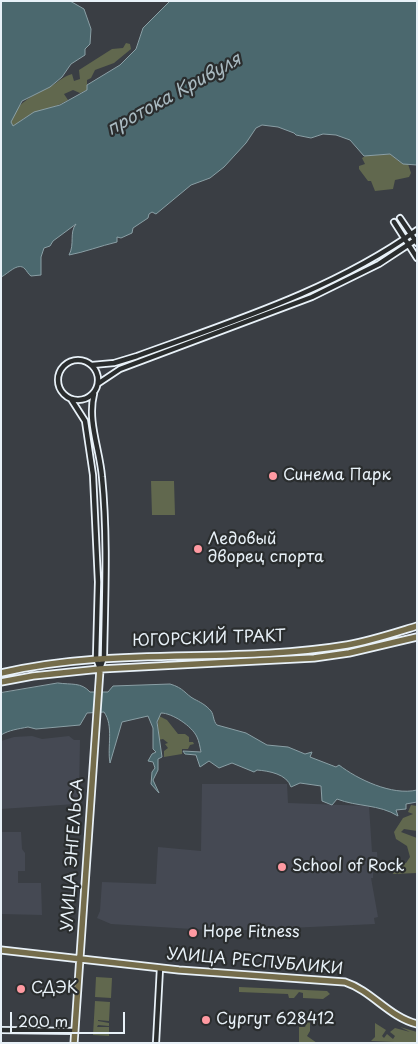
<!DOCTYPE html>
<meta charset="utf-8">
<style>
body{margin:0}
#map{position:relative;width:418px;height:1044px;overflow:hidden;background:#3a3e44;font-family:"Playpen Sans",sans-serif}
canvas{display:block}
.frame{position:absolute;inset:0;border:2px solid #e8f1f8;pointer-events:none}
.scale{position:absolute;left:10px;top:1012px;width:115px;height:22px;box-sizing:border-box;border:2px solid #e8f1f8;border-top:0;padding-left:6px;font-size:15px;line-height:18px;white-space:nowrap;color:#e8f1f8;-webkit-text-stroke:4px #2a2d2e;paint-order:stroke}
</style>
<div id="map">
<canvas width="418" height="1044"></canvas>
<div class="frame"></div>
<div class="scale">200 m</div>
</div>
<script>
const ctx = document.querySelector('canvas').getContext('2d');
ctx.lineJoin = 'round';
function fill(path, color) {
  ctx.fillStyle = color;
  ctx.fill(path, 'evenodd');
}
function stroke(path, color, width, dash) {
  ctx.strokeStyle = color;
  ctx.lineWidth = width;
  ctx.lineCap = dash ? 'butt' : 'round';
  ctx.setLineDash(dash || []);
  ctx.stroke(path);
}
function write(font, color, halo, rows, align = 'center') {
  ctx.font = font + ' "Playpen Sans",sans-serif';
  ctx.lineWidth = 4.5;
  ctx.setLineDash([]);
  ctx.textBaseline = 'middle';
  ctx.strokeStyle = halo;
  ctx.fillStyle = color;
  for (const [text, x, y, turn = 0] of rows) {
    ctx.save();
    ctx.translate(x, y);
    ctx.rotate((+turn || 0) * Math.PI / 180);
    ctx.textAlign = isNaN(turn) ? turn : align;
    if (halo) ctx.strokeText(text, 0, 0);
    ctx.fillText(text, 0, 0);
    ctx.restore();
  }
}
fill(new Path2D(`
 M 32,736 L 42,739 L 69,736 L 74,740 L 80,740 L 79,794 L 76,804 L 1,809 L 1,741 L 14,737 Z
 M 202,784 L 287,784 L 288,803 L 369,806 L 372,852 L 377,852 L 378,868 L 373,869 L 373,878 L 371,878 L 378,917 L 374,918 L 375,924 L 225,931 L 111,924 L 97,918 L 100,911 L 102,882 L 156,884 L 158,847 L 201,851 Z
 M 1,832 L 21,832 L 22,849 L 25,853 L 25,871 L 18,871 L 18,883 L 41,883 L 42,915 L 1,914 Z`), '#454953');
fill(new Path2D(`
 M 126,43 L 130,44 L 131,49 L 114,63 L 95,70 L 91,78 L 87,80 L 87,90 L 80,93 L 73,90 L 64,94 L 68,100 C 54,109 36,110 23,119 C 19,122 18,124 13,126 L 10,122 C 17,103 31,96 48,88 C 57,83 62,77 72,74 L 74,81 L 80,79 L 79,70 L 112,49 L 123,48 Z
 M 390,154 L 400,162 L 408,164 L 411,173 L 409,177 L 395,180 L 393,189 L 375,191 L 371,181 L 368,181 L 359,169 L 359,166 L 365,164 L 362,158 L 367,155 Z
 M 151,481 L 174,481 L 175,515 L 152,515 Z
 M 159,716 L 167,720 L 178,734 L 185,734 L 189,737 L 189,742 L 193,742 L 194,744 L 190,745 L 188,749 L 182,749 L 182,754 L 164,757 L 164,751 L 168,748 L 165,744 L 168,743 L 163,739 L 158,740 C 159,732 157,724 159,716 Z
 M 411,805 L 417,806 L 417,831 L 404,829 L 401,832 L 417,838 L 417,873 L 393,874 L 396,866 L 406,863 L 410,857 L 407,846 L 396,839 L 394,832 L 403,818 L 413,814 L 408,812 Z
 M 96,977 L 112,978 L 111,998 L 95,997 Z
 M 239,987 L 327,991 L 330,994 L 323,999 L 303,998 L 303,993 L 299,992 L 294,998 L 289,998 L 288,994 L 239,992 Z
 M 95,1001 L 110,1002 L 109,1021 L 98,1020 L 98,1021 L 109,1023 L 109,1026 L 98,1025 L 97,1027 L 109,1027 L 109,1036 L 93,1035 Z
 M 300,1014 L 311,1014 L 312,1019 L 310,1021 L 310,1031 L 307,1036 L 317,1043 L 299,1043 L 299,1027 L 305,1027 L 307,1022 Z
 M 375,1023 L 386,1030 L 382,1036 L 384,1038 L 387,1034 L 393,1039 L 395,1036 L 390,1032 L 395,1028 L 410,1032 L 400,1027 L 417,1032 L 417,1043 L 371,1041 L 375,1037 Z`), '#61684e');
const water = new Path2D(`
 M 1,1 L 70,1 L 84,9 L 91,29 L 90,44 L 85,49 L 85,55 L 71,64 L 62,77 L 50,87 L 22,101 L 11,122 L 13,126 L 34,112 L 60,105 L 87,90 L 87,85 L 120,65 L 136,49 L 143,28 L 170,1 L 417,1 L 417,165 L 403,164 L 390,154 L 364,156 L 350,140 L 336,135 L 323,134 L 311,138 L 296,135 L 294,133 L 278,127 L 262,125 L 256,128 L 246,143 L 224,167 L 210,178 L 191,185 L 156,214 L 152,212 L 149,214 L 148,218 L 133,228 L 132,233 L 121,238 L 117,237 L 117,242 C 100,246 85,252 69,255 C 75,244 69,233 76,224 L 53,241 L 50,246 L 44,248 L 41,257 L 41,275 L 31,276 C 28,274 27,271 25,269 C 18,261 7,275 1,277 Z
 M 58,683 C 72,685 81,682 90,692 L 108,692 L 113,686 L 170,684 C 184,688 185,694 194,699 C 200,702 206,705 211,711 C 214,715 213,721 217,725 L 246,733 L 267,745 L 288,747 L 305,754 L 312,752 L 310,757 L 336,767 L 339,765 C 357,779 392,796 417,790 L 417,802 L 406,804 L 406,809 L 396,810 L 398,816 C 379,804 357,807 337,799 L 332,805 L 322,801 L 321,786 L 300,783 L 291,787 C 287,774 269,771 257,770 L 254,772 L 232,763 L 219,768 L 209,761 L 200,767 L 196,755 L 185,754 L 183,751 L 201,752 C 200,747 199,741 197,737 C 192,726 172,713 161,713 L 157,722 L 162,757 L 158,759 L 158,770 L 153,780 L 159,793 L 151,784 L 152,772 L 155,768 L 153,762 L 148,761 L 152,754 L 156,752 L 153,749 L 153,728 L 148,716 L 122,722 L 110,763 C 107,747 114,726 104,712 L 87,713 L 80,725 L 36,729 L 28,727 C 18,729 9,730 1,735 L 1,693 Z`);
fill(water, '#4b686e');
stroke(water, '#8a9fa5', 1);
const minor = new Path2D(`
 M 400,218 L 417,243
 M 394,222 L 417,258
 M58 380a20 20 0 1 1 40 0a20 20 0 1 1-40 0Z
 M 92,365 L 114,363 L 137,356 C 233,321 333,290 417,230
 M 99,383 L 120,369 L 312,297 L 379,264 L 417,239
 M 94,394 C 87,421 100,450 102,477 C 108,537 105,597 104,657 L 100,669
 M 71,399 L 85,421 L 93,475 L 98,582 L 96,658 L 100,669
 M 1,1030 L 75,1031
 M 156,1043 L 160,968`);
const major = new Path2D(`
 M 1,673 C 115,646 232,664 347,645 C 370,641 394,633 417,626
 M 1,682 L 33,676 L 100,669 L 314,658 L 349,653 L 417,637
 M 1,950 L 179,970 L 345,982 C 372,991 389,1017 417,1024
 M 74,1043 L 100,669`);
stroke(minor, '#e8f1f8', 8);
stroke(major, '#e8f1f8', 9);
stroke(minor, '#2a2d2e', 4.5);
stroke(major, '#746c4b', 5.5);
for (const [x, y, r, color] of [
 [273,476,5,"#ff9aa2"],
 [198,549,5,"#ff9aa2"],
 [282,867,5,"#ff9aa2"],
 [193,933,5,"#ff9aa2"],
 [21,989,5,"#ff9aa2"],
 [206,1020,5,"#ff9aa2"]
]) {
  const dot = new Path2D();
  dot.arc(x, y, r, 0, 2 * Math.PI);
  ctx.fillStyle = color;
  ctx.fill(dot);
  stroke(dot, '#2a2d2e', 2);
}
write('16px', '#e8f1f8', '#2a2d2e', [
 ["Синема Парк",283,476],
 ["Ледовый",208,540],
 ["дворец спорта",208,558],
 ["School of Rock",292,867],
 ["Hope Fitness",203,933],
 ["СДЭК",31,989],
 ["Сургут 628412",216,1020]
], 'left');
write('16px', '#e8f1f8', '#2a2d2e', [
 ["ЮГОРСКИЙ ТРАКТ",209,639,-2],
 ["УЛИЦА ЭНГЕЛЬСА",73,855,-86],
 ["УЛИЦА РЕСПУБЛИКИ",255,962,5]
]);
write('italic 18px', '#a9bac1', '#2a2d2e', [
 ["протока Кривуля",174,95,-29]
]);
</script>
